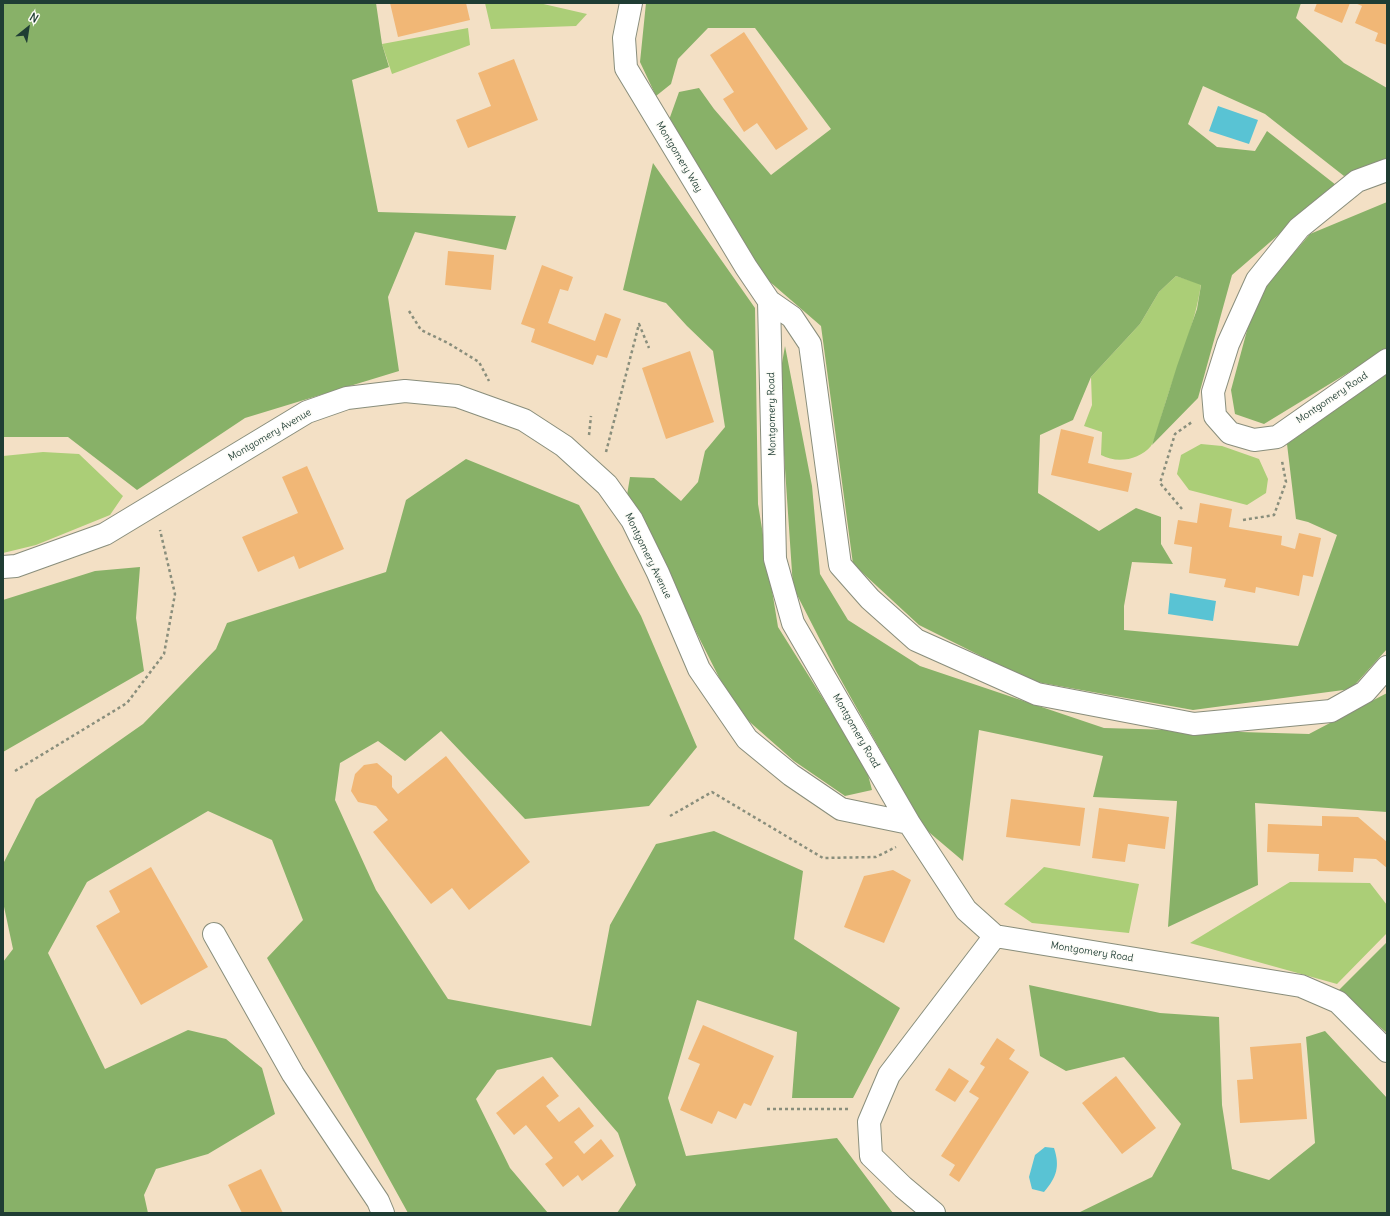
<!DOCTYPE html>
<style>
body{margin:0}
#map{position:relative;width:1390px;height:1216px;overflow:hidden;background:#f3e0c5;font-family:Delius,sans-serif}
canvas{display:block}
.frame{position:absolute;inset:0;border:4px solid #1f3d34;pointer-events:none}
.north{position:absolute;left:8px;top:8px;width:40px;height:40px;-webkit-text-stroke:3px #fdfcf7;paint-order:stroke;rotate:30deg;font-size:11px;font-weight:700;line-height:16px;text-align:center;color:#1f3d34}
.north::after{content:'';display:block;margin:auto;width:14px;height:18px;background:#1f3d34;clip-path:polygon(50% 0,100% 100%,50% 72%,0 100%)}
</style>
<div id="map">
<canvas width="1390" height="1216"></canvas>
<div class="frame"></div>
<div class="north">N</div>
</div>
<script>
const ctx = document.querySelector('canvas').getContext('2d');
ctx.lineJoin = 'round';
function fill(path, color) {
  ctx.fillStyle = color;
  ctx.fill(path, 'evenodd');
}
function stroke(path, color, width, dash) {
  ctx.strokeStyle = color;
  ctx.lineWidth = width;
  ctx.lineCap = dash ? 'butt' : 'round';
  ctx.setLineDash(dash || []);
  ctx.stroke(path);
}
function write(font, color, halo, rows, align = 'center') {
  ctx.font = font + ' Delius,sans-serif';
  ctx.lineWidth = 3;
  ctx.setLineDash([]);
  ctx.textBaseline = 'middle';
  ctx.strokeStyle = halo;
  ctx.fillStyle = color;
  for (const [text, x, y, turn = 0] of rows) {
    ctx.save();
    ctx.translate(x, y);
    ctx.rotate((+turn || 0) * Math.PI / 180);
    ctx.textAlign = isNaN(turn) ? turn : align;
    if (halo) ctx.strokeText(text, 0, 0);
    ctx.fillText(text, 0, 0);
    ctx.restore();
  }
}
fill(new Path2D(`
 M 485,3 L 539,3 L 587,14 L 576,26 L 491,29 Z
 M 468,28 L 470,45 L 392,74 L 382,44 Z
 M 1176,276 L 1201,284 C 1195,327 1176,367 1164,408 C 1161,416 1156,439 1151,446 C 1139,460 1117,464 1101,455 L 1102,432 L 1084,426 L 1092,405 L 1091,377 L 1140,324 L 1159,292 Z
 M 1201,444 L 1222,446 L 1259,459 L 1268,479 L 1266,493 L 1247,505 L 1189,490 L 1177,474 L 1181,455 Z
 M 43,452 L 79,454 L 123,496 L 110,515 L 36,545 L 3,553 L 3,456 Z
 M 1044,867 L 1139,884 L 1129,933 L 1032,923 L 1004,904 Z
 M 1290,882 L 1370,883 L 1387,905 L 1387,933 L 1337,984 L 1190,943 Z`), '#abce77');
fill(new Path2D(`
 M 3,3 L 376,3 L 382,44 L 389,67 L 352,80 L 378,212 L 516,216 L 506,250 L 415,232 L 388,297 L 399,371 L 245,418 L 137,490 L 68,437 L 3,437 Z
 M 646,3 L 1301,3 L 1296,18 L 1344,63 L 1387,88 L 1387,161 L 1344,176 L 1265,114 L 1203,86 L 1188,124 L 1217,147 L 1255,151 L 1267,131 L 1336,185 L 1232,275 L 1198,398 L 1152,445 L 1177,366 L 1197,309 L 1201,285 L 1176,276 L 1159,292 L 1140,324 L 1091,377 L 1073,420 L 1040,435 L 1038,493 L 1099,531 L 1136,508 L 1161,517 L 1161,544 L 1173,564 L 1132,562 L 1124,606 L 1124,630 L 1298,646 L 1337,535 L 1308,522 L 1296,519 L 1287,444 L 1387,373 L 1387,649 L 1351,689 L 1193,710 L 1031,681 L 919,625 L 853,564 L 821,326 L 762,275 L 669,120 L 679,92 L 699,88 L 714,109 L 771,175 L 831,129 L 755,28 L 708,28 L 678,59 L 671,84 L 656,96 L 640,62 Z
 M 653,163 L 755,308 L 758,504 L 778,627 L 866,767 L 872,790 L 845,796 L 794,761 L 735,709 L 627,495 L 630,477 L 654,478 L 681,501 L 698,482 L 705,451 L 725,427 L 713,351 L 687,326 L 666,303 L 623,290 Z
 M 1387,202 L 1387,349 L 1264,424 L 1235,414 L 1231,390 L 1256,297 L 1310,234 Z
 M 785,346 L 812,486 L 820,574 L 848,620 L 920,666 L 1104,728 L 1309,734 L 1387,693 L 1387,812 L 1255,803 L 1258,885 L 1168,927 L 1177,801 L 1093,797 L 1103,756 L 979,730 L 963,861 L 924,828 L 836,671 L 793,587 L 779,380 Z
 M 466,459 L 579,505 L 641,616 L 697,747 L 649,806 L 525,819 L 441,731 L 405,761 L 378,741 L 340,763 L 335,800 L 376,890 L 448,999 L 591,1026 L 610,925 L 656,844 L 714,831 L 803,871 L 794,939 L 900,1008 L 853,1098 L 792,1098 L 797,1032 L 697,1000 L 668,1098 L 686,1156 L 837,1138 L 893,1213 L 617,1213 L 636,1185 L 618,1133 L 552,1057 L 497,1070 L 476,1099 L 510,1168 L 548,1213 L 408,1213 L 267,958 L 303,920 L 272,840 L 208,811 L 87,882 L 48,953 L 105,1069 L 188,1030 L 226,1039 L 262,1068 L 275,1114 L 208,1154 L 156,1169 L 144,1195 L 148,1213 L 3,1213 L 3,962 L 13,949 L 3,902 L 3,864 L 36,799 L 143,724 L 216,649 L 227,623 L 386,572 L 406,500 Z
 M 140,567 L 136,618 L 144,671 L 3,752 L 3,600 L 95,571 Z
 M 1387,942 L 1387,1033 L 1338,991 Z
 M 1029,985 L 1160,1013 L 1219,1017 L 1222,1105 L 1232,1169 L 1269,1180 L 1315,1143 L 1306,1037 L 1325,1031 L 1387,1098 L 1387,1213 L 1078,1213 L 1152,1177 L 1181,1124 L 1124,1057 L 1066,1071 L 1040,1056 Z`), '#88b168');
fill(new Path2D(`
 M 1218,106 L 1258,120 L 1249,144 L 1209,131 Z
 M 1170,593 L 1216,601 L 1213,621 L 1168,614 Z
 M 1045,1147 L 1054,1148 C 1060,1166 1057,1177 1044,1192 L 1032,1189 L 1029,1177 L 1035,1155 Z`), '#59c3d4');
fill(new Path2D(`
 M 390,3 L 466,3 L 470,20 L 398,37 Z
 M 1317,3 L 1350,3 L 1342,23 L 1314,11 Z
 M 1355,3 L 1387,3 L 1387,45 L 1375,41 L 1378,33 L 1355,23 L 1362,6 Z
 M 744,32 L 808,129 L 776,150 L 757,123 L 744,132 L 723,99 L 734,92 L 710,55 Z
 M 514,59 L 538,120 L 468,148 L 456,120 L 491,106 L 478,73 Z
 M 448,251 L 494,255 L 491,290 L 445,285 Z
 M 542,265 L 573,277 L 568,291 L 560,289 L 548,323 L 595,341 L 605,313 L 621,319 L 607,358 L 597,355 L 593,365 L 531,342 L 535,329 L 521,324 Z
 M 690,351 L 714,422 L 666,439 L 642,368 Z
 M 1061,429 L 1094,437 L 1088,463 L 1132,473 L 1128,492 L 1051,475 Z
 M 307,466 L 344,549 L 299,569 L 294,556 L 258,572 L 242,537 L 298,513 L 282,477 Z
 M 1200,503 L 1232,509 L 1229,527 L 1282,536 L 1281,545 L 1295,549 L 1299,533 L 1321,538 L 1313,577 L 1303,575 L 1299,596 L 1256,587 L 1255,593 L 1224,587 L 1226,579 L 1189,573 L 1192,547 L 1174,544 L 1178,520 L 1197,523 Z
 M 446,756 L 530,862 L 469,910 L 452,888 L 431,904 L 373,832 L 388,820 L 376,806 L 358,802 L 351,791 L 355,774 L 364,765 L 377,763 L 392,776 L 392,787 L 398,794 Z
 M 1011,799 L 1085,808 L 1080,846 L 1006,837 Z
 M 1099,808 L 1169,817 L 1165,849 L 1128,844 L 1125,862 L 1092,858 Z
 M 1322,816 L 1358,817 L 1387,842 L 1387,868 L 1376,859 L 1354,858 L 1353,872 L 1318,871 L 1319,854 L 1267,852 L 1268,824 L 1322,826 Z
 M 151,867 L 208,967 L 141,1005 L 96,926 L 120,912 L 109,891 Z
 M 893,870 L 911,880 L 884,943 L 844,927 L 864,876 Z
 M 703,1025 L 774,1056 L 751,1106 L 744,1103 L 736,1119 L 718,1111 L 712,1124 L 680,1110 L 700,1064 L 688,1059 Z
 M 997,1038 L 1015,1050 L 1009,1059 L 1029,1072 L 959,1182 L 949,1175 L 955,1165 L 941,1156 L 979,1098 L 969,1092 L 985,1067 L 980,1064 Z
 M 1301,1043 L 1307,1119 L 1240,1123 L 1237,1080 L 1253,1079 L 1250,1047 Z
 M 949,1068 L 969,1081 L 955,1102 L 935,1090 Z
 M 543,1076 L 559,1096 L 546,1106 L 559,1122 L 579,1107 L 594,1126 L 574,1142 L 584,1154 L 601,1139 L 614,1156 L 582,1181 L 578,1175 L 563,1187 L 545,1164 L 553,1158 L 526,1125 L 514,1135 L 496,1113 Z
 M 1116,1076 L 1156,1128 L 1122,1154 L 1082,1103 Z
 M 261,1169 L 283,1213 L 242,1213 L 228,1185 Z`), '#f1b776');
const street = new Path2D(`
 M 631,3 L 624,38 L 626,68 L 746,267 L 769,301 L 792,317 L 810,344 L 840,565 L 870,599 L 916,640 L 1037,694 L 1194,724 L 1331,711 L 1365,692 L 1387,667
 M 1387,170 L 1357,181 L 1299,228 L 1257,280 L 1228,344 L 1213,392 L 1215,416 L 1230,433 L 1254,440 L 1277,437 L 1387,360
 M 769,301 L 775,559 L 793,623 L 909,823 L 966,910 L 995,936 L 1301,986 L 1338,1002 L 1387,1051
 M 3,567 L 16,566 L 105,534 L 307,412 L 347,398 L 405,391 L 457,396 L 524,420 L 564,446 L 607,485 L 632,520 L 658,573 L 699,669 L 747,739 L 791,775 L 841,809 L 909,823
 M 214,934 L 293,1074 L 378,1201 L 383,1213
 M 934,1213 L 903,1187 L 871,1156 L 869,1122 L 889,1075 L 995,936`);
stroke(street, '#898e7c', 24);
stroke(new Path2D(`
 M 409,311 L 421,330 L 448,343 L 479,362 L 489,381
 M 589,435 L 591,416
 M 606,452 L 639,324 L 649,348
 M 1182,509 L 1160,483 L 1175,434 L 1192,422
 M 1243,520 L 1274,515 L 1286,482 L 1282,461
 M 15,771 L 127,703 L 164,654 L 175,594 L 160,530
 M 670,816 L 712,792 L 823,858 L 876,857 L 896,847
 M 767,1109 L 849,1109`), '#898e7c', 2.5, [3, 3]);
stroke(street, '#fff', 22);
write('10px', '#1f3d34', '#fdfcf7', [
 ["Montgomery Way",679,157,59],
 ["Montgomery Road",1332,398,-34],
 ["Montgomery Road",772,414,-91],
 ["Montgomery Avenue",270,435,-30],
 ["Montgomery Avenue",648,556,64],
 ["Montgomery Road",856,731,60],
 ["Montgomery Road",1092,952,9]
]);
</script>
